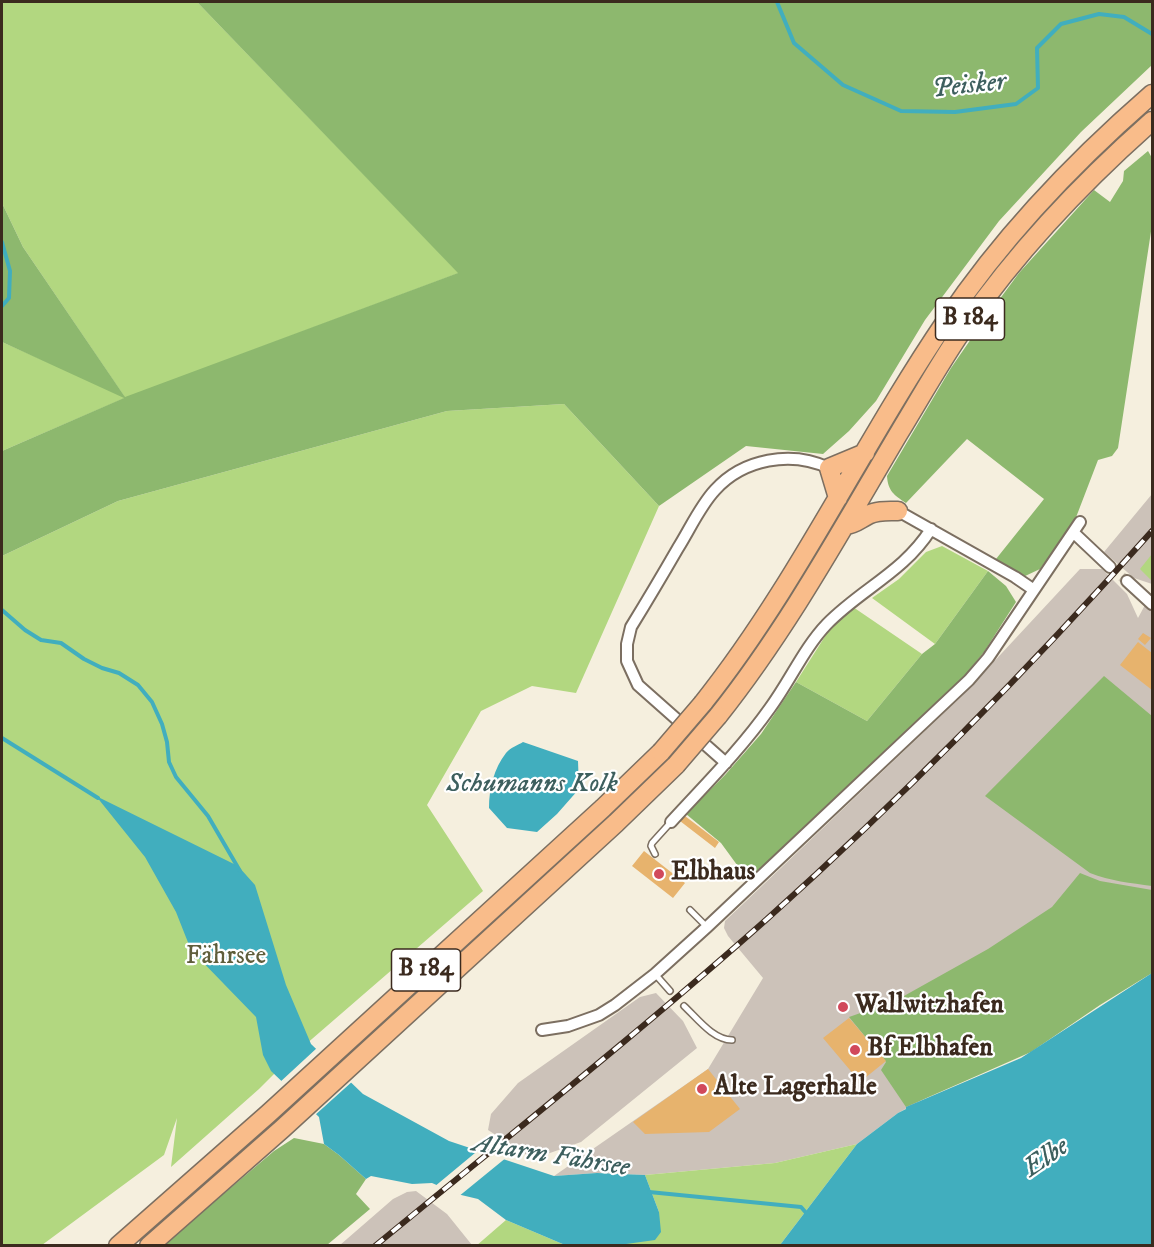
<!DOCTYPE html>
<meta charset="utf-8">
<style>
body{margin:0}
#map{position:relative;width:1154px;height:1247px;overflow:hidden;background:#f5efde;font-family:"IM FELL DW Pica",serif}
canvas{display:block}
.frame{position:absolute;inset:0;border:3px solid #3b2a1e;pointer-events:none}
</style>
<div id="map">
<canvas width="1154" height="1247"></canvas>
<div class="frame"></div>
</div>
<script>
const ctx = document.querySelector('canvas').getContext('2d');
ctx.lineJoin = 'round';
function fill(path, color) {
  ctx.fillStyle = color;
  ctx.fill(path, 'evenodd');
}
function stroke(path, color, width, dash) {
  ctx.strokeStyle = color;
  ctx.lineWidth = width;
  ctx.lineCap = dash ? 'butt' : 'round';
  ctx.setLineDash(dash || []);
  ctx.stroke(path);
}
function write(font, color, halo, rows, align = 'center') {
  ctx.font = font + ' "IM FELL DW Pica",serif';
  ctx.lineWidth = 4.5;
  ctx.setLineDash([]);
  ctx.textBaseline = 'middle';
  ctx.strokeStyle = halo;
  ctx.fillStyle = color;
  for (const [text, x, y, turn = 0] of rows) {
    ctx.save();
    ctx.translate(x, y);
    ctx.rotate((+turn || 0) * Math.PI / 180);
    ctx.textAlign = isNaN(turn) ? turn : align;
    if (halo) ctx.strokeText(text, 0, 0);
    ctx.fillText(text, 0, 0);
    ctx.restore();
  }
}
fill(new Path2D(`
 M 1152,494 L 1152,584 L 1134,578 L 1104,552 Z
 M 1080,569 L 1102,569 L 1127,594 L 1138,618 L 1152,592 L 1152,973 L 898,1113 L 857,1144 L 775,1163 L 645,1175 L 597,1173 L 554,1176 L 708,1069 L 763,978 L 728,936 L 724,928 L 725,921 L 962,696 Z
 M 656,993 L 683,1021 L 697,1048 L 581,1142 L 533,1159 L 488,1130 L 491,1114 L 518,1083 L 640,997 Z
 M 416,1191 L 447,1214 L 472,1245 L 340,1245 L 393,1199 L 407,1192 Z`), '#ccc2b9');
fill(new Path2D(`
 M 2,2 L 197,2 L 459,273 L 125,398 L 2,451 L 2,342 L 124,396 L 23,247 L 2,203 Z
 M 564,404 L 659,506 L 576,693 L 532,686 L 481,711 L 427,805 L 483,891 L 290,1058 L 259,1089 L 171,1167 L 177,1118 L 164,1155 L 42,1245 L 2,1245 L 2,556 L 118,501 L 447,411 Z
 M 942,546 L 988,571 L 935,644 L 872,598 L 899,579 L 926,552 Z
 M 1152,554 L 1152,581 L 1140,569 Z
 M 853,607 L 922,654 L 867,721 L 796,682 L 831,627 Z
 M 857,1144 L 780,1245 L 619,1246 L 624,1244 L 659,1212 L 645,1175 L 775,1163 Z
 M 506,1220 L 565,1245 L 476,1246 Z`), '#b2d780');
fill(new Path2D(`
 M 197,2 L 1152,2 L 1152,65 L 1081,132 L 999,221 L 925,320 L 876,401 L 849,431 L 823,454 L 746,446 L 659,506 L 564,404 L 447,411 L 118,501 L 2,556 L 2,451 L 124,398 L 2,342 L 2,203 L 23,247 L 125,397 L 458,273 Z
 M 1148,151 L 1152,158 L 1152,225 L 1118,448 L 1112,456 L 1098,460 L 1075,520 L 1040,569 L 1023,577 L 996,559 L 1044,499 L 967,439 L 906,503 C 894,495 888,491 887,476 L 951,368 L 982,323 L 1019,273 L 1094,190 L 1110,202 L 1123,181 L 1124,171 Z
 M 988,571 L 1006,586 L 1016,602 L 984,652 L 967,673 L 823,812 L 748,880 L 721,843 L 686,814 L 725,775 L 761,734 L 796,682 L 867,721 L 922,654 L 935,644 Z
 M 1104,676 L 1152,716 L 1152,886 C 1131,883 1110,881 1090,873 L 985,796 Z
 M 1080,873 L 1100,881 L 1152,890 L 1152,973 L 1100,1005 L 1031,1052 L 906,1107 L 881,1070 L 886,1062 L 849,1017 L 895,1001 L 988,949 L 1052,907 Z
 M 294,1138 L 324,1144 L 339,1155 L 366,1179 L 356,1194 L 370,1209 L 327,1245 L 162,1246 L 274,1151 Z`), '#8db86e');
fill(new Path2D(`
 M 523,742 L 578,761 L 579,789 L 557,814 L 537,832 L 507,828 L 489,808 C 489,789 494,768 506,753 C 510,748 518,745 523,742 Z
 M 96,796 L 238,866 L 255,885 L 286,985 L 311,1044 L 363,1094 L 449,1141 L 554,1176 L 597,1173 L 645,1175 L 659,1212 L 661,1232 L 655,1240 L 619,1245 L 565,1245 L 506,1220 L 478,1199 L 457,1194 L 432,1183 L 412,1184 L 371,1176 L 366,1179 L 339,1155 L 324,1144 L 319,1117 L 271,1071 L 263,1055 L 256,1017 L 191,950 L 176,912 L 145,857 Z
 M 1152,973 L 1152,1245 L 780,1245 L 857,1144 L 898,1113 L 906,1109 L 906,1107 L 1021,1058 Z`), '#41aebe');
fill(new Path2D(`
 M 318,1047 L 354,1080 L 314,1116 L 279,1083 Z
 M 481,1148 L 507,1157 L 458,1197 L 434,1187 Z`), '#f5efde');
stroke(new Path2D(`
 M 777,2 L 794,43 L 843,85 L 901,111 L 955,112 L 1016,104 L 1038,88 L 1037,48 L 1061,24 L 1099,14 L 1124,17 L 1152,34
 M 2,242 L 10,271 L 9,298 L 2,306
 M 2,610 L 25,630 L 41,640 L 61,643 L 84,659 L 102,668 L 119,673 L 138,685 L 152,702 L 162,724 L 167,742 L 169,762 L 176,777 L 208,816 L 240,871
 M 2,738 L 98,798
 M 649,1192 L 801,1207 L 808,1215`), '#41aebe', 4);
fill(new Path2D(`
 M 1143,633 L 1151,638 L 1145,645 L 1138,639 Z
 M 1138,642 L 1152,653 L 1152,690 L 1120,665 Z
 M 685,816 L 719,842 L 715,848 L 680,821 Z
 M 644,851 L 685,883 L 673,898 L 632,866 Z
 M 845,1002 L 848,1006 L 841,1012 L 838,1008 Z
 M 849,1018 L 886,1061 L 860,1082 L 823,1038 Z
 M 708,1069 L 740,1109 L 709,1132 L 645,1134 L 633,1122 Z`), '#e7b36d');
stroke(new Path2D(`
 M 1110,567 L 1127,581`), '#d0c8b8', 10, [10, 5]);
const service = new Path2D(`
 M 655,854 L 651,846 L 652,843 L 671,822
 M 690,910 L 707,927
 M 655,974 L 670,991
 M 684,1006 C 697,1018 713,1040 732,1040`);
const minor = new Path2D(`
 M 898,511 L 1015,577 L 1034,590
 M 1074,533 L 1110,567
 M 1127,581 L 1152,604
 M 726,763 L 638,685 L 627,661 L 627,644 L 631,627 C 647,601 663,574 678,548 C 690,529 700,506 715,490 C 743,459 791,450 829,468
 M 671,822 C 705,785 741,749 770,708 C 790,681 804,648 827,624 C 861,589 904,572 931,529
 M 542,1030 L 568,1026 L 599,1015 L 615,1005 L 655,974 L 707,927 L 969,680 L 988,658 L 1080,522`);
const trunk = new Path2D(`
 M 838,498 L 829,468 L 865,453
 M 845,525 C 856,524 858,520 868,515 C 877,510 888,511 898,511
 M 703,703 C 797,585 861,446 946,321 C 1003,236 1075,161 1152,94
 M 718,716 C 788,628 842,529 899,433 C 921,397 942,359 966,325 C 1019,249 1083,182 1152,121
 M 118,1246 L 268,1114 L 603,808 L 661,752
 M 149,1246 L 282,1129 L 616,823 L 676,765`);
stroke(service, '#7c6f61', 8);
stroke(minor, '#7c6f61', 14);
stroke(trunk, '#7c6f61', 21);
stroke(service, '#fff', 5);
stroke(minor, '#fff', 10);
stroke(trunk, '#f9bc8a', 18);
const rail = new Path2D(`
 M 375,1246 C 506,1138 640,1032 767,919 C 903,797 1031,667 1152,531`);
stroke(rail, '#3b2a1e', 6);
stroke(rail, '#fff', 4, [11]);
const trunkBridge = new Path2D(`
 M 661,752 L 703,703
 M 676,765 L 718,716`);
stroke(trunkBridge, '#7c6f61', 21, []);
stroke(trunkBridge, '#f9bc8a', 18);
for (const [x, y, r, color] of [
 [659,874,6,"#d1495b"],
 [843,1007,6,"#d1495b"],
 [855,1050,6,"#d1495b"],
 [702,1089,6,"#d1495b"]
]) {
  const dot = new Path2D();
  dot.arc(x, y, r, 0, 2 * Math.PI);
  ctx.fillStyle = color;
  ctx.fill(dot);
  stroke(dot, '#fff', 2);
}
for (const [x, y, w] of [
 [970,319,69],
 [426,970,69]
]) {
  const box = new Path2D();
  box.roundRect(x - w / 2, y - 21, w, 42, 4.5);
  ctx.fillStyle = '#fff';
  ctx.fill(box);
  stroke(box, '#3b2a1e', 1.5);
}
write('bold 24px', '#3b2a1e', null, [
 ["B 184",970,319],
 ["B 184",426,970]
]);
write('bold 26px', '#3b2a1e', '#fff', [
 ["Elbhaus",671,874],
 ["Wallwitzhafen",855,1007],
 ["Bf Elbhafen",867,1050],
 ["Alte Lagerhalle",714,1089]
], 'left');
write('26px', '#5f5e3b', '#fff', [
 ["Fährsee",226,958]
]);
write('italic 27px', '#3d5f5e', '#fff', [
 ["Peisker",969,87,-6],
 ["Schumanns Kolk",532,785],
 ["Altarm Fährsee",551,1157,9],
 ["Elbe",1047,1159,-35]
]);
</script>
